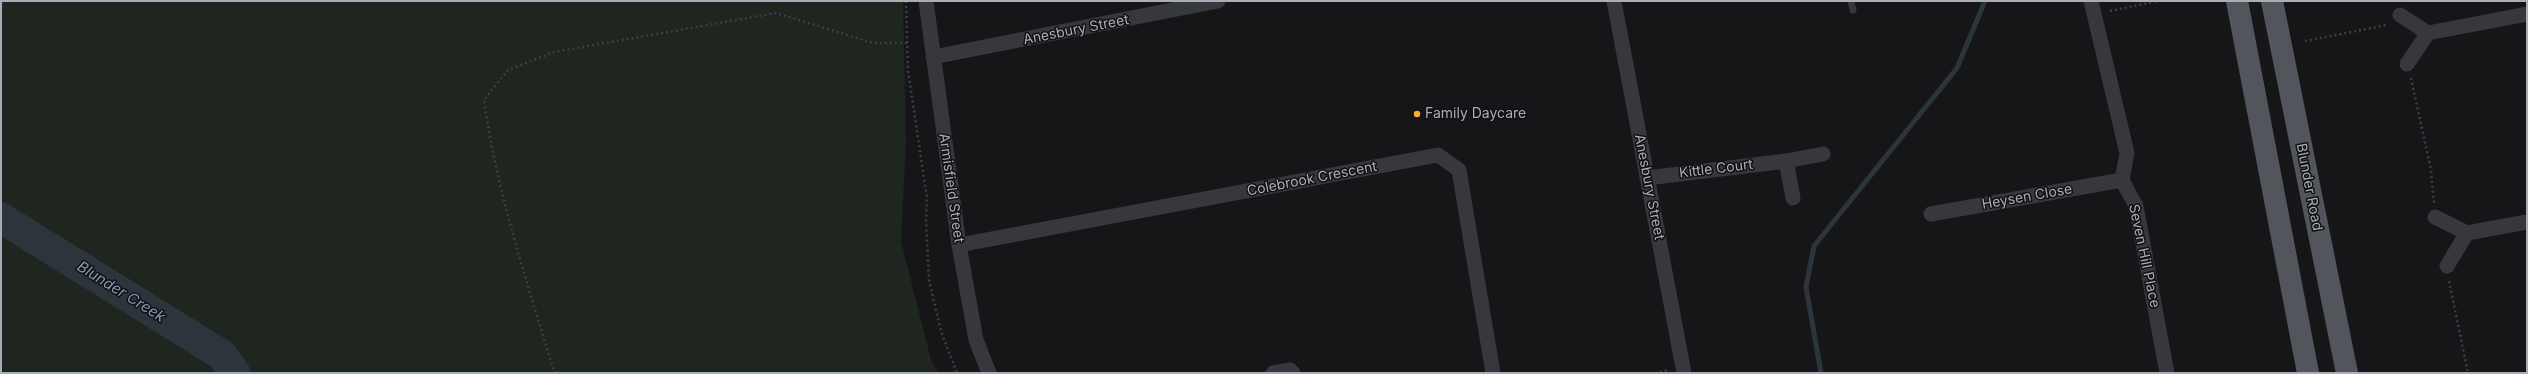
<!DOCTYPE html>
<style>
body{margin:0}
#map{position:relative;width:2528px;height:374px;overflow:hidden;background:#161618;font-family:Inter,sans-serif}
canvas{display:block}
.frame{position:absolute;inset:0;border:2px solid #a8adb8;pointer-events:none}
</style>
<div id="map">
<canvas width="2528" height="374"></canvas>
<div class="frame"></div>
</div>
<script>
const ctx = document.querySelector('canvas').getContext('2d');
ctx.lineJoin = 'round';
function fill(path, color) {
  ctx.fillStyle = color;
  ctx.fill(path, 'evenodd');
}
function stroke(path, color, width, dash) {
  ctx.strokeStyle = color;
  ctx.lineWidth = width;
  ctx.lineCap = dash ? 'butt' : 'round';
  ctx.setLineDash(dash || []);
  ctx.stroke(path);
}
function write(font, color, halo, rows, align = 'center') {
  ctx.font = font + ' Inter,sans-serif';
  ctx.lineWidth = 3;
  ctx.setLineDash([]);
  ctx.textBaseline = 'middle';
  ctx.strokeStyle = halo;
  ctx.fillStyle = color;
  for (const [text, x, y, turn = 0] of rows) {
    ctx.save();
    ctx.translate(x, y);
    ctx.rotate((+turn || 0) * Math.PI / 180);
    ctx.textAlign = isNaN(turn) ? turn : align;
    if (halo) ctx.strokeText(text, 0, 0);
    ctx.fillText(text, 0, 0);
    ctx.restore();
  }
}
fill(new Path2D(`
 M 1,1 L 903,1 L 906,142 L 901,241 L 931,360 L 939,373 L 1,373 Z`), '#1e261f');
stroke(new Path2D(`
 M 1821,373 L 1806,287 L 1814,246 L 1957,68 L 1985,1`), '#2c353c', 5);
stroke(new Path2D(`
 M 1,218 L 222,355 L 235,373`), '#2c353c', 31);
stroke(new Path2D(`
 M 906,1 L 908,71 L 927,198 L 926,221 L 929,280 L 941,331 L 957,373
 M 2110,11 L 2158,1
 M 2305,41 L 2387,25
 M 2411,78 L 2431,170 L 2434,203
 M 2449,281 L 2468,373
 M 557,373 L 553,368 C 526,280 497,192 484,100 L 508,70 L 554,52 L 776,13 L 873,43 L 908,43
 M 1655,373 L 1668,370`), '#3d3f44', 2.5, [2, 3]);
stroke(new Path2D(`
 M 1851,1 L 1853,10`), '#37383d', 7);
stroke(new Path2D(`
 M 926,1 L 959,245 L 976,340 L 989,373
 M 1614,1 L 1684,373
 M 2091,1 L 2127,153 L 2122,180 L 2136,206 L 2167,373
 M 2400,15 L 2428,33 L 2407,64
 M 2428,33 L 2527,14
 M 933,57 L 1218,1
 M 1786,161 L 1823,154
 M 1647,178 L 1786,161 L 1793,198
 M 1931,214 L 2122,180
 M 2435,217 L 2467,233 L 2447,266
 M 2467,233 L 2527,222
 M 959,245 L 1438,155 L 1459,170 L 1493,373
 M 1273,373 L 1290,370 L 1293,373`), '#37383d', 15);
stroke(new Path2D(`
 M 2237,1 L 2308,373
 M 2272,1 L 2347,373`), '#53555c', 22);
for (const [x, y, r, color] of [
 [1417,114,4,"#f2b134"]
]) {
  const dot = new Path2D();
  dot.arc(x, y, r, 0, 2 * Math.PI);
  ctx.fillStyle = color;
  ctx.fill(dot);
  stroke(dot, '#111113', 1.5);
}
write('14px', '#a8adb8', '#111113', [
 ["Anesbury Street",1076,30,-11],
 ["Kittle Court",1716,169,-7],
 ["Colebrook Crescent",1312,179,-11],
 ["Anesbury Street",1649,187,79],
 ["Blunder Road",2309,187,79],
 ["Armisfield Street",951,188,82],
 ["Heysen Close",2027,197,-10],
 ["Seven Hill Place",2144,256,78]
]);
write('14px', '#a8adb8', '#111113', [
 ["Family Daycare",1425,114]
], 'left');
write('italic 15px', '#7f9bb3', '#111113', [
 ["Blunder Creek",121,292,32]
]);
</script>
